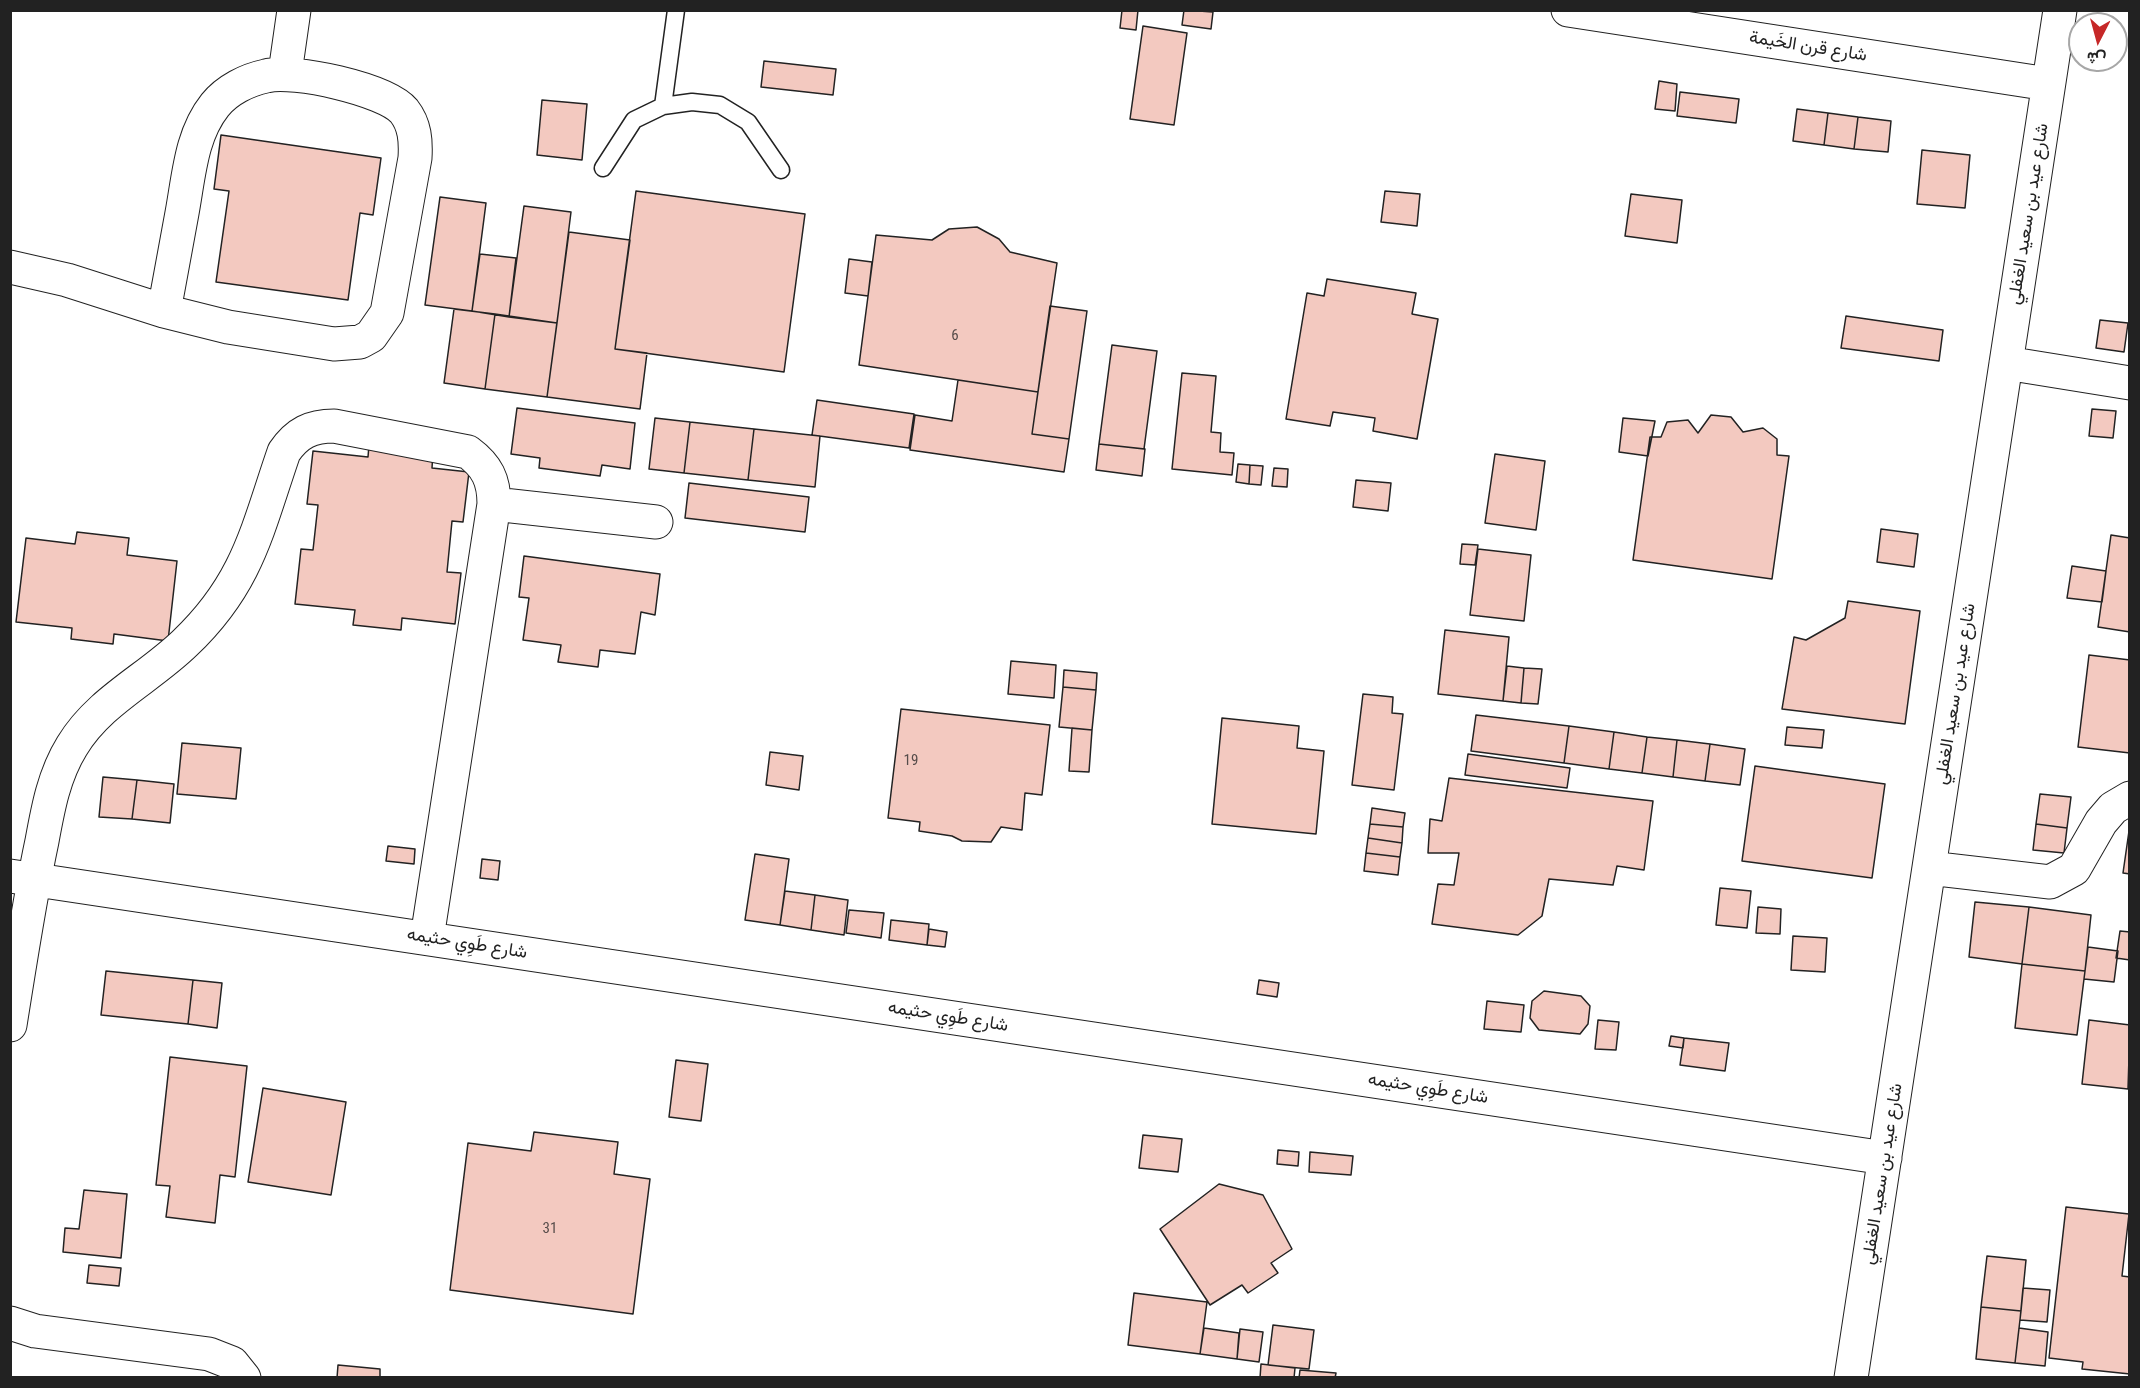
<!DOCTYPE html>
<meta charset="utf-8">
<style>
body{margin:0}
#map{position:relative;width:2140px;height:1388px;overflow:hidden;background:#fff;font-family:"Roboto Condensed",Vazirmatn,sans-serif}
canvas{display:block}
.frame{position:absolute;inset:0;border:12px solid #222;pointer-events:none}
.north{position:absolute;left:2068px;top:12px;width:60px;height:60px;box-sizing:border-box;background:#fff;border:2px solid #a7a7a7;border-radius:50%;rotate:186deg;font-size:16px;font-weight:700;line-height:24px;text-align:center;color:#222}
.north::after{content:'';display:block;margin:auto;width:21px;height:27px;background:#c62828;clip-path:polygon(50% 0,100% 100%,50% 72%,0 100%)}
</style>
<div id="map">
<canvas width="2140" height="1388"></canvas>
<div class="frame"></div>
<div class="north">ش</div>
</div>
<script>
const ctx = document.querySelector('canvas').getContext('2d');
ctx.lineJoin = 'round';
function fill(path, color) {
  ctx.fillStyle = color;
  ctx.fill(path, 'evenodd');
}
function stroke(path, color, width, dash) {
  ctx.strokeStyle = color;
  ctx.lineWidth = width;
  ctx.lineCap = dash ? 'butt' : 'round';
  ctx.setLineDash(dash || []);
  ctx.stroke(path);
}
function write(font, color, halo, rows, align = 'center') {
  ctx.font = font + ' "Roboto Condensed",Vazirmatn,sans-serif';
  ctx.lineWidth = 4.5;
  ctx.setLineDash([]);
  ctx.textBaseline = 'middle';
  ctx.strokeStyle = halo;
  ctx.fillStyle = color;
  for (const [text, x, y, turn = 0] of rows) {
    ctx.save();
    ctx.translate(x, y);
    ctx.rotate((+turn || 0) * Math.PI / 180);
    ctx.textAlign = isNaN(turn) ? turn : align;
    if (halo) ctx.strokeText(text, 0, 0);
    ctx.fillText(text, 0, 0);
    ctx.restore();
  }
}
const building = new Path2D(`
 M 1122,10 L 1138,10 L 1136,30 L 1120,28 Z
 M 1184,10 L 1213,12 L 1211,29 L 1182,25 Z
 M 1143,26 L 1187,33 L 1174,125 L 1130,119 Z
 M 764,61 L 836,69 L 833,95 L 761,87 Z
 M 1659,81 L 1677,84 L 1675,111 L 1655,109 Z
 M 1680,92 L 1739,99 L 1736,123 L 1677,116 Z
 M 542,100 L 587,104 L 582,160 L 537,155 Z
 M 1797,109 L 1828,113 L 1824,145 L 1793,141 Z
 M 1828,113 L 1858,117 L 1854,149 L 1824,145 Z
 M 1858,117 L 1891,121 L 1888,152 L 1854,149 Z
 M 221,135 L 381,158 L 373,215 L 360,213 L 348,300 L 216,282 L 229,191 L 214,189 Z
 M 1922,150 L 1970,155 L 1965,208 L 1917,204 Z
 M 636,191 L 805,214 L 784,372 L 615,349 Z
 M 1385,191 L 1420,194 L 1417,226 L 1381,222 Z
 M 1631,194 L 1682,200 L 1677,243 L 1625,236 Z
 M 440,197 L 486,203 L 472,311 L 425,305 Z
 M 524,206 L 571,212 L 557,323 L 509,317 Z
 M 977,227 L 999,239 L 1010,252 L 1057,263 L 1038,392 L 859,365 L 876,235 L 932,240 L 949,229 Z
 M 569,232 L 630,240 L 615,349 L 647,353 L 640,409 L 547,397 Z
 M 480,254 L 516,258 L 509,317 L 472,311 Z
 M 849,259 L 872,262 L 868,296 L 845,293 Z
 M 1327,279 L 1416,293 L 1412,314 L 1438,319 L 1417,439 L 1373,431 L 1375,418 L 1333,412 L 1330,426 L 1286,419 L 1307,293 L 1324,296 Z
 M 1050,306 L 1087,311 L 1069,439 L 1032,434 Z
 M 454,309 L 495,314 L 485,389 L 444,383 Z
 M 495,314 L 557,323 L 547,397 L 485,389 Z
 M 1846,316 L 1943,330 L 1939,361 L 1841,348 Z
 M 2100,320 L 2128,323 L 2124,352 L 2096,348 Z
 M 1112,345 L 1157,351 L 1144,449 L 1099,444 Z
 M 1182,373 L 1216,376 L 1211,432 L 1221,433 L 1220,452 L 1234,453 L 1232,475 L 1172,469 Z
 M 958,380 L 1038,392 L 1032,434 L 1069,439 L 1064,472 L 910,450 L 915,415 L 952,421 Z
 M 817,400 L 914,414 L 909,448 L 812,435 Z
 M 517,408 L 635,423 L 630,469 L 602,465 L 600,476 L 539,468 L 540,458 L 511,454 Z
 M 2092,409 L 2116,411 L 2113,438 L 2089,436 Z
 M 1711,415 L 1731,417 L 1743,432 L 1763,428 L 1777,439 L 1777,455 L 1789,456 L 1772,579 L 1633,560 L 1650,437 L 1661,437 L 1667,422 L 1688,420 L 1698,433 Z
 M 655,418 L 690,422 L 684,473 L 649,469 Z
 M 1623,418 L 1655,421 L 1648,456 L 1619,452 Z
 M 690,422 L 754,429 L 748,480 L 684,473 Z
 M 754,429 L 820,436 L 815,487 L 748,480 Z
 M 1099,444 L 1145,449 L 1142,476 L 1096,470 Z
 M 369,445 L 433,452 L 432,468 L 469,472 L 463,522 L 452,521 L 447,572 L 461,573 L 455,624 L 402,618 L 401,630 L 353,625 L 355,610 L 295,604 L 301,549 L 313,550 L 318,505 L 307,504 L 313,451 L 368,457 Z
 M 1495,454 L 1545,461 L 1536,530 L 1485,523 Z
 M 1238,464 L 1250,465 L 1249,484 L 1236,482 Z
 M 1250,465 L 1263,466 L 1261,485 L 1249,484 Z
 M 1274,468 L 1288,469 L 1287,487 L 1272,486 Z
 M 1356,480 L 1391,483 L 1388,511 L 1353,507 Z
 M 689,483 L 809,497 L 805,532 L 685,518 Z
 M 1881,529 L 1918,534 L 1914,567 L 1877,562 Z
 M 77,532 L 129,538 L 127,555 L 177,561 L 168,641 L 114,634 L 113,644 L 71,639 L 72,628 L 16,622 L 26,538 L 75,544 Z
 M 2111,535 L 2130,538 L 2130,632 L 2098,627 Z
 M 1462,544 L 1478,545 L 1475,565 L 1460,564 Z
 M 1478,549 L 1531,555 L 1524,621 L 1470,615 Z
 M 524,556 L 660,574 L 655,615 L 641,612 L 635,654 L 600,650 L 598,667 L 558,662 L 561,645 L 523,640 L 529,598 L 519,597 Z
 M 2072,566 L 2106,571 L 2102,602 L 2067,598 Z
 M 1848,601 L 1920,611 L 1905,724 L 1782,709 L 1794,637 L 1806,640 L 1845,618 Z
 M 1445,630 L 1509,637 L 1503,701 L 1438,694 Z
 M 2089,655 L 2130,660 L 2130,753 L 2078,747 Z
 M 1011,661 L 1056,665 L 1054,698 L 1008,694 Z
 M 1507,666 L 1524,668 L 1521,703 L 1503,701 Z
 M 1524,668 L 1542,669 L 1538,704 L 1521,703 Z
 M 1064,670 L 1097,673 L 1096,690 L 1063,687 Z
 M 1063,687 L 1096,690 L 1092,730 L 1059,727 Z
 M 1363,694 L 1393,697 L 1392,713 L 1403,714 L 1394,790 L 1352,785 Z
 M 901,709 L 1050,725 L 1042,795 L 1025,793 L 1022,830 L 1001,827 L 991,842 L 962,841 L 952,836 L 919,831 L 920,822 L 888,818 Z
 M 1476,715 L 1569,726 L 1564,763 L 1471,751 Z
 M 1222,718 L 1299,726 L 1297,748 L 1324,751 L 1316,834 L 1212,824 Z
 M 1569,726 L 1614,732 L 1609,769 L 1564,763 Z
 M 1787,727 L 1824,730 L 1822,748 L 1785,745 Z
 M 1072,728 L 1092,730 L 1089,772 L 1069,771 Z
 M 1614,732 L 1647,737 L 1642,773 L 1609,769 Z
 M 1647,737 L 1677,740 L 1673,777 L 1642,773 Z
 M 1677,740 L 1710,744 L 1705,781 L 1673,777 Z
 M 182,743 L 241,748 L 236,799 L 177,794 Z
 M 1710,744 L 1745,749 L 1740,785 L 1705,781 Z
 M 770,752 L 803,756 L 799,790 L 766,785 Z
 M 1468,754 L 1570,768 L 1567,788 L 1465,775 Z
 M 1755,766 L 1885,784 L 1872,878 L 1742,861 Z
 M 103,777 L 137,780 L 132,819 L 99,817 Z
 M 1449,778 L 1653,801 L 1644,870 L 1617,866 L 1613,885 L 1549,879 L 1542,916 L 1518,935 L 1432,924 L 1438,884 L 1454,885 L 1459,853 L 1428,853 L 1430,819 L 1442,821 Z
 M 137,780 L 174,784 L 170,823 L 132,819 Z
 M 2040,794 L 2071,797 L 2067,828 L 2036,824 Z
 M 1372,808 L 1405,813 L 1403,827 L 1370,824 Z
 M 1370,824 L 1403,827 L 1402,843 L 1368,838 Z
 M 2036,824 L 2067,828 L 2064,853 L 2033,850 Z
 M 2130,824 L 2130,874 L 2123,873 Z
 M 1368,838 L 1402,843 L 1400,857 L 1366,853 Z
 M 388,846 L 415,849 L 414,864 L 386,861 Z
 M 1366,853 L 1400,857 L 1398,875 L 1364,871 Z
 M 755,854 L 789,859 L 780,925 L 745,920 Z
 M 482,859 L 500,861 L 498,880 L 480,878 Z
 M 1720,888 L 1751,891 L 1747,928 L 1716,925 Z
 M 785,891 L 815,895 L 811,930 L 780,925 Z
 M 815,895 L 848,900 L 844,935 L 811,930 Z
 M 1975,902 L 2029,907 L 2022,964 L 1969,957 Z
 M 1758,907 L 1781,909 L 1780,934 L 1756,933 Z
 M 2029,907 L 2091,915 L 2085,971 L 2022,964 Z
 M 849,910 L 884,913 L 881,938 L 846,933 Z
 M 891,920 L 929,924 L 927,945 L 889,940 Z
 M 929,929 L 947,932 L 945,947 L 927,945 Z
 M 2120,931 L 2130,932 L 2130,960 L 2116,958 Z
 M 1793,936 L 1827,938 L 1825,972 L 1791,970 Z
 M 2088,947 L 2118,951 L 2114,982 L 2084,979 Z
 M 2022,964 L 2085,971 L 2077,1035 L 2015,1028 Z
 M 106,971 L 193,980 L 188,1024 L 101,1015 Z
 M 193,980 L 222,983 L 217,1028 L 188,1024 Z
 M 1259,980 L 1279,983 L 1277,997 L 1257,994 Z
 M 1544,991 L 1581,996 L 1590,1006 L 1588,1024 L 1580,1034 L 1539,1030 L 1530,1018 L 1532,1001 Z
 M 1487,1001 L 1524,1005 L 1521,1032 L 1484,1029 Z
 M 1598,1020 L 1619,1022 L 1616,1050 L 1595,1049 Z
 M 2089,1020 L 2130,1025 L 2128,1089 L 2082,1084 Z
 M 1671,1036 L 1684,1038 L 1683,1048 L 1669,1046 Z
 M 1684,1038 L 1729,1043 L 1725,1071 L 1680,1065 Z
 M 170,1057 L 247,1066 L 235,1177 L 220,1175 L 215,1223 L 166,1217 L 170,1186 L 156,1185 Z
 M 676,1060 L 708,1064 L 701,1121 L 669,1117 Z
 M 263,1088 L 346,1102 L 331,1195 L 248,1182 Z
 M 534,1132 L 618,1142 L 614,1174 L 650,1179 L 633,1314 L 450,1290 L 468,1143 L 531,1151 Z
 M 1143,1135 L 1182,1139 L 1178,1172 L 1139,1168 Z
 M 1278,1150 L 1299,1152 L 1298,1166 L 1277,1164 Z
 M 1310,1152 L 1353,1156 L 1351,1175 L 1309,1172 Z
 M 1219,1184 L 1263,1195 L 1292,1249 L 1271,1263 L 1278,1273 L 1248,1293 L 1242,1285 L 1210,1305 L 1160,1229 Z
 M 84,1190 L 127,1194 L 121,1258 L 63,1252 L 65,1228 L 79,1229 Z
 M 2066,1207 L 2129,1214 L 2122,1276 L 2130,1277 L 2130,1374 L 2082,1369 L 2083,1362 L 2049,1358 Z
 M 1987,1256 L 2026,1260 L 2021,1311 L 1981,1307 Z
 M 89,1265 L 121,1268 L 119,1286 L 87,1283 Z
 M 2023,1288 L 2050,1290 L 2047,1322 L 2020,1320 Z
 M 1134,1293 L 1207,1302 L 1200,1354 L 1128,1345 Z
 M 1981,1307 L 2021,1311 L 2015,1363 L 1976,1359 Z
 M 1273,1325 L 1314,1330 L 1309,1369 L 1268,1365 Z
 M 1204,1328 L 1239,1333 L 1237,1359 L 1200,1354 Z
 M 2019,1328 L 2048,1332 L 2045,1366 L 2015,1363 Z
 M 1240,1329 L 1263,1332 L 1259,1362 L 1237,1359 Z
 M 1261,1364 L 1295,1368 L 1294,1378 L 1260,1378 Z
 M 338,1365 L 380,1369 L 380,1378 L 337,1378 Z
 M 1300,1370 L 1336,1373 L 1335,1378 L 1299,1378 Z`);
fill(building, '#f3c9c0');
stroke(building, '#222', 1.5);
const service = new Path2D(`
 M 663,106 L 676,10
 M 603,168 L 634,120 L 663,106 L 692,102 L 720,105 L 748,122 L 781,170`);
const minor = new Path2D(`
 M 1568,10 L 2048,84
 M 285,73 L 294,10
 M 10,267 L 67,280 L 164,311 L 228,327 L 334,344 L 360,342 L 371,336 L 387,313 L 415,158 C 416,141 415,125 404,111 C 385,89 293,69 266,76 C 247,80 227,90 215,105 C 191,135 189,175 182,213 C 176,245 170,278 164,311
 M 2006,363 L 2130,383
 M 494,504 L 656,522
 M 1929,868 L 2050,882 L 2074,869 L 2101,822 L 2113,808 L 2130,798
 M 10,876 L 1885,1158
 M 10,1025 C 20,963 29,902 42,841 C 48,808 54,775 72,746 C 99,701 148,679 185,643 C 248,583 257,530 284,452 C 297,433 311,426 334,426 L 468,452 C 487,466 494,480 494,504 L 427,938
 M 10,1323 L 35,1331 L 209,1354 L 232,1363 L 244,1378
 M 1851,1378 L 2060,10`);
stroke(service, '#222', 19);
stroke(minor, '#222', 35);
stroke(service, '#fff', 16);
stroke(minor, '#fff', 33);
write('15px', '#564c4a', null, [
 ["6",955,336],
 ["19",911,761],
 ["31",550,1229]
]);
write('18px', '#222', '#fff', [
 ["شارع قرن الخَيمة",1808,47,9],
 ["شارع عيد بن سعيد الغفلي",2029,214,-81],
 ["شارع عيد بن سعيد الغفلي",1956,694,-81],
 ["شارع طَوِي حثيمه",467,944,9],
 ["شارع طَوِي حثيمه",948,1017,9],
 ["شارع طَوِي حثيمه",1428,1089,9],
 ["شارع عيد بن سعيد الغفلي",1883,1174,-81]
]);
</script>
